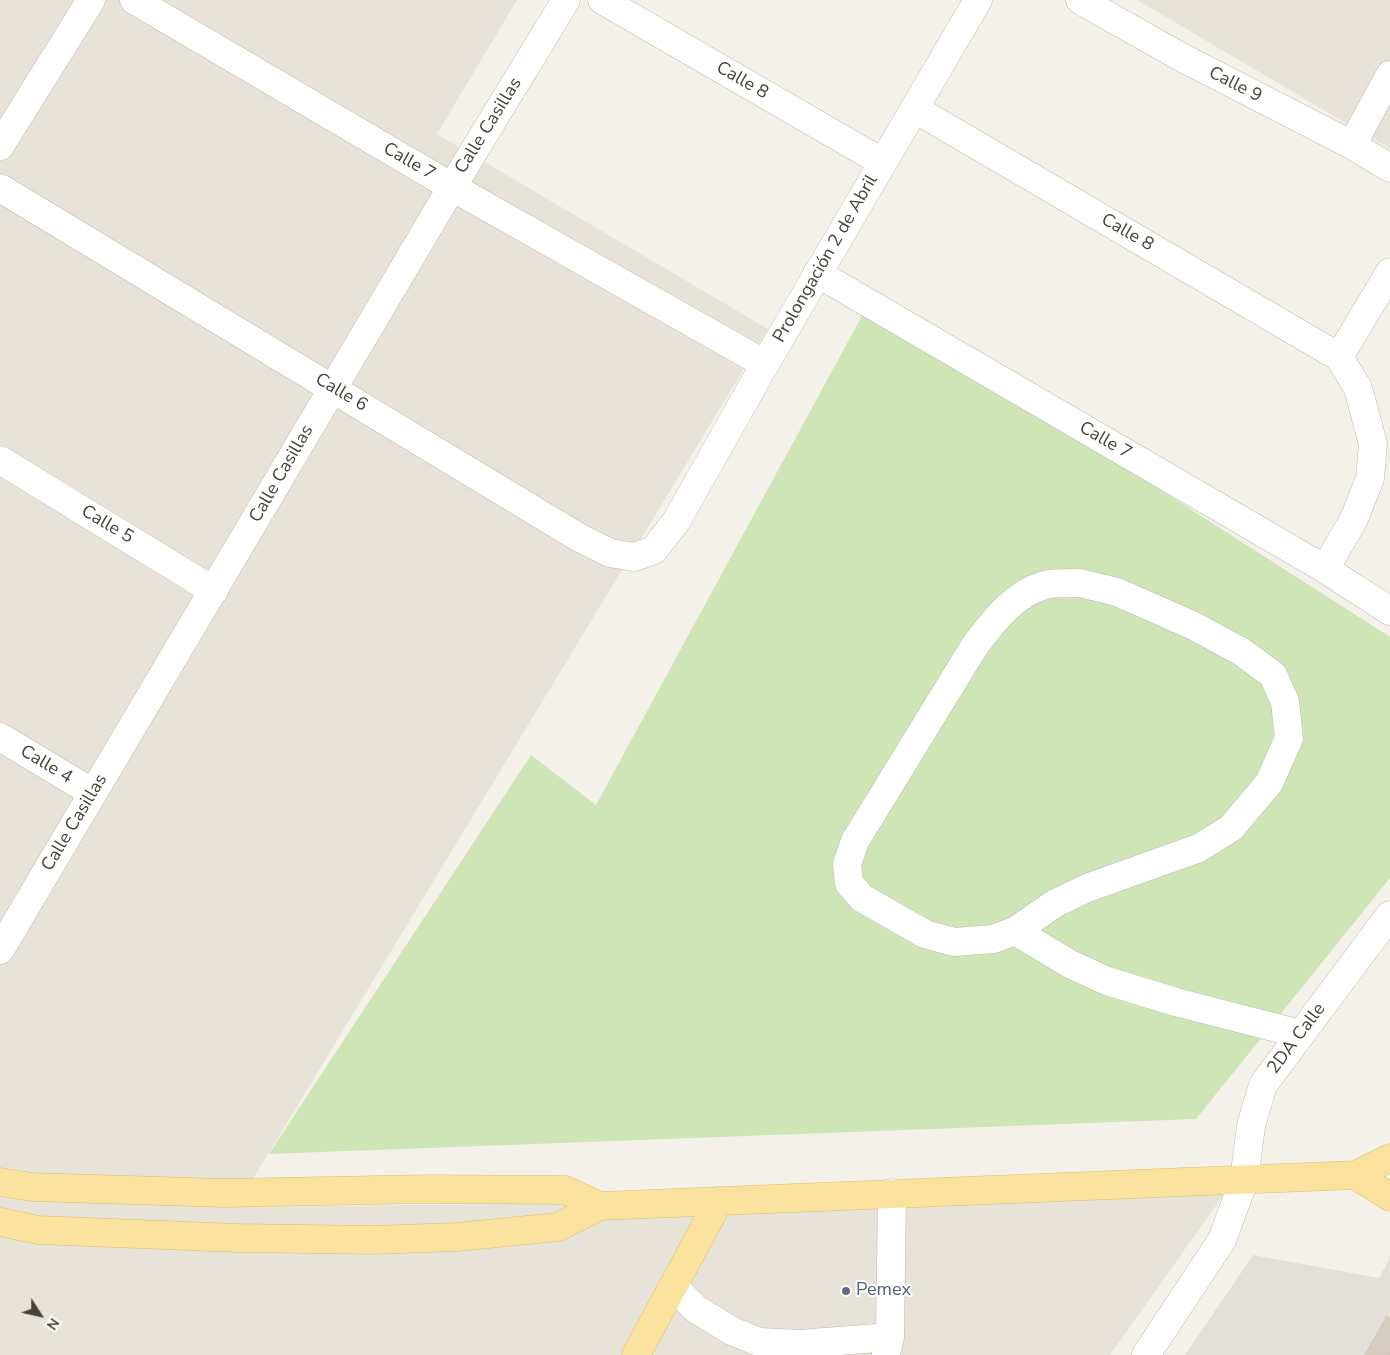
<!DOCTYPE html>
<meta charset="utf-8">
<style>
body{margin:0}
#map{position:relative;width:1390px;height:1355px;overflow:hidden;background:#f4f1ea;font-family:"Nunito Sans",sans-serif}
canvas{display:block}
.north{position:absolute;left:15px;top:1290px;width:50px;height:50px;-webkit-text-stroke:4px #fff;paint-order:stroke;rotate:125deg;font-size:14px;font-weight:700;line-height:20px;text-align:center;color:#474238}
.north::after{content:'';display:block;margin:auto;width:18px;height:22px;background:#474238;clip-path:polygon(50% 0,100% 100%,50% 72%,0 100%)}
</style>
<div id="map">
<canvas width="1390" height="1355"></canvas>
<div class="north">N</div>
</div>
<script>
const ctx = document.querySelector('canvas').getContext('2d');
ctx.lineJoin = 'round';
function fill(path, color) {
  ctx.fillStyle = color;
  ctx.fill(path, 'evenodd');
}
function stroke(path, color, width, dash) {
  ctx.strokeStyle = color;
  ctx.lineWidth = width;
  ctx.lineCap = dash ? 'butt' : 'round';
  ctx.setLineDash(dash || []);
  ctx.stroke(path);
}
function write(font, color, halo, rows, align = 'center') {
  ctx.font = font + ' "Nunito Sans",sans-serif';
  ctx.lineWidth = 4;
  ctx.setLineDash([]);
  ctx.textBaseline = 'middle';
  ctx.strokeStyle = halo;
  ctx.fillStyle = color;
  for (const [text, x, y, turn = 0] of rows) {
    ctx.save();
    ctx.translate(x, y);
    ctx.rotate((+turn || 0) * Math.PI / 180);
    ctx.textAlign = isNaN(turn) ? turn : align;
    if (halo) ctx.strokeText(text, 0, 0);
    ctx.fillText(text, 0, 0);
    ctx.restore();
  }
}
fill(new Path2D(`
 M 0,0 L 517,0 L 437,134 L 768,329 L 236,1207 L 704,1202 L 1234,1180 L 1110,1355 L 0,1355 Z
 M 1137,0 L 1390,0 L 1390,149 Z`), '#e7e3d8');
fill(new Path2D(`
 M 1253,1255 L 1379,1278 L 1390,1258 L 1390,1355 L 1185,1355 Z`), '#e3e0db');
fill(new Path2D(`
 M 869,303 L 1390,637 L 1390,878 L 1196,1119 L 269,1154 L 531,755 L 596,805 Z`), '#cee5b5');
const building = new Path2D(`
 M 1387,1317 L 1390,1319 L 1390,1355 L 1365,1355 Z`);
fill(building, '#d5cdc0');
stroke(building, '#cfc5b3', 1);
const minor = new Path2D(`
 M 134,0 L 452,187 L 765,364
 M 602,0 L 882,162
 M 1080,0 L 1181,57 L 1352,145 L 1390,168
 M 915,109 L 1339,357 L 1358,388 L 1373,444 L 1370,478 L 1354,519 L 1325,569
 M 1352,145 L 1390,75
 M 0,146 L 91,0
 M 0,188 L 578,537 L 610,553 L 634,557 L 654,550 L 677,520 L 765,364 L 978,0
 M 817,273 L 1325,569 L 1390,611
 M 1339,357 L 1390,272
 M 0,460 L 214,591
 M 1080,583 L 1117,592 L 1194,626 L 1242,652 L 1273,675 L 1285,702 L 1289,738 L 1269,783 L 1231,828 L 1199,848 L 1087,888 L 1054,904 L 1015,931 L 993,939 L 954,942 L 925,934 L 862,898 L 849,883 L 847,864 L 855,841 L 974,647 C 993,622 1013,594 1045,585 C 1055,582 1069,584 1080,583 Z
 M 0,737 L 93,793
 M 1015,931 L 1070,964 L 1107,981 L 1176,1002 L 1300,1034
 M 0,950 L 452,187 L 566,0
 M 674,1287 L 696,1309 L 732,1331 L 759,1342 L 800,1344 L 890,1337
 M 886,1354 L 890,1337 L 892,1193
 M 1146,1355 L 1222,1240 L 1244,1180 L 1251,1126 L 1263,1085 L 1390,915`);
const major = new Path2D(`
 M 1355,1175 L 1390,1197
 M 0,1182 L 32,1187 L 224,1193 L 430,1189 L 565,1190 L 600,1206
 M 0,1222 L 38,1230 L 238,1238 L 373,1240 L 457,1237 L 558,1227 L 600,1206 L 1355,1175 L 1390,1158
 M 636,1355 L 719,1201`);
stroke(minor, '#bfb9ad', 29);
stroke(major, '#ddc06f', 29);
stroke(minor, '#fff', 28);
stroke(major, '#f8e29e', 28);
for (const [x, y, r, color] of [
 [846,1291,5,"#5c6f8a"]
]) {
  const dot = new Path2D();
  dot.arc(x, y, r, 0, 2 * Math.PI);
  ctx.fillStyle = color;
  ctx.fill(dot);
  stroke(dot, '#fff', 2);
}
write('18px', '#474238', '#fff', [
 ["Calle 8",742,81,30],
 ["Calle 9",1235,85,27],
 ["Calle Casillas",489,126,-58],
 ["Calle 7",409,162,30],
 ["Calle 8",1127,233,30],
 ["Prolongación 2 de Abril",826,259,-60],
 ["Calle 6",341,393,31],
 ["Calle 7",1105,441,30],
 ["Calle Casillas",282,474,-60],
 ["Calle 5",107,525,31],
 ["Calle 4",46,765,31],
 ["Calle Casillas",75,823,-59],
 ["2DA Calle",1297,1039,-53]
]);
write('18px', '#4e5e75', '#fff', [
 ["Pemex",856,1291]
], 'left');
</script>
